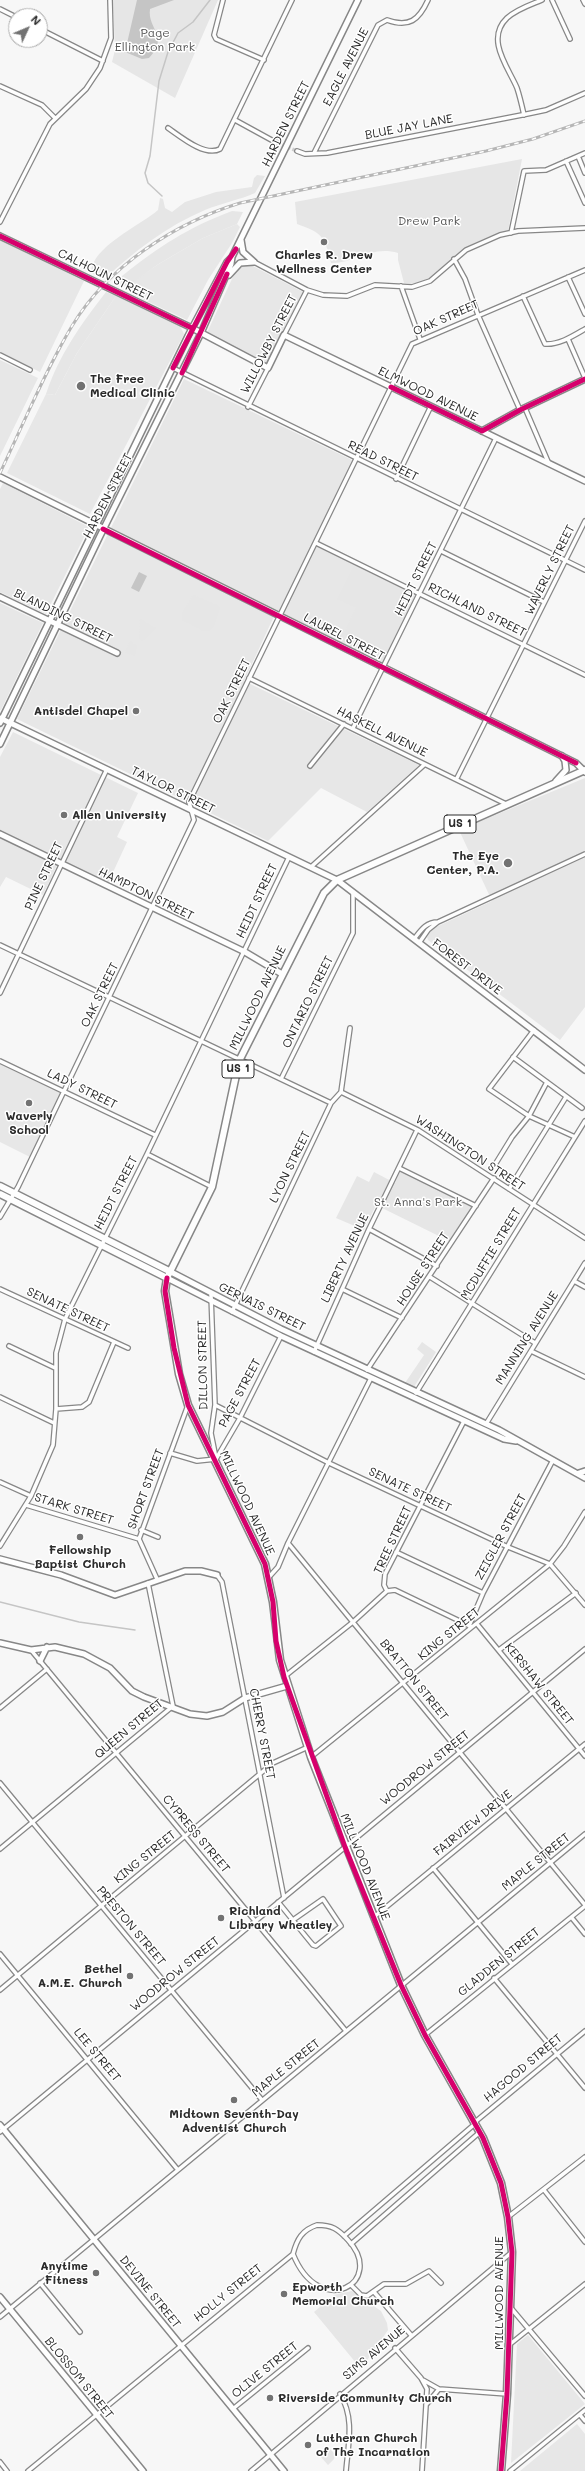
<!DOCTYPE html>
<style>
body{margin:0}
#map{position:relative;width:585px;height:2471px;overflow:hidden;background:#f7f7f7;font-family:Mali,sans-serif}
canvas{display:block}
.north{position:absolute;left:8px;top:8px;width:40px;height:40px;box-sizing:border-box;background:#fff;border:1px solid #aaa;border-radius:50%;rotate:46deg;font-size:11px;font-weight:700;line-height:16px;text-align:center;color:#2b2b2b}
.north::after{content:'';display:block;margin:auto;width:14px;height:18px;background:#727272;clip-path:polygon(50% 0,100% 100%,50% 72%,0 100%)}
</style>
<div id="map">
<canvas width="585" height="2471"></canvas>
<div class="north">N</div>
</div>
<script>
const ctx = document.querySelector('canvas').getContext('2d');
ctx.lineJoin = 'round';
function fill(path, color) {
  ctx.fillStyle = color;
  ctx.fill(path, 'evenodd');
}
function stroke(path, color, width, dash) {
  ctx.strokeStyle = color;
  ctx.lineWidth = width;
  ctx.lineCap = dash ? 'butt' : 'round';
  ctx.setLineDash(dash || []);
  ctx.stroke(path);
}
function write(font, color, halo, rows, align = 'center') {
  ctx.font = font + ' Mali,sans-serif';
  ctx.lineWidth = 3;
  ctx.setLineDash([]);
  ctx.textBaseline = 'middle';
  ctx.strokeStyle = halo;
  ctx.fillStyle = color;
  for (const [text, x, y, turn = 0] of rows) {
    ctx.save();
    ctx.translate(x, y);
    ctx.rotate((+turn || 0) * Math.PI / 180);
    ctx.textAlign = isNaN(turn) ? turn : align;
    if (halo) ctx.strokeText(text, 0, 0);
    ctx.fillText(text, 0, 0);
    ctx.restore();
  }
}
fill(new Path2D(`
 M 237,224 L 240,227 L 232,243 L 208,280 L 187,320 L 134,295 L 127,286 L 157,265 L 203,238 Z
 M 0,240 L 84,281 L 40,372 L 0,352 Z
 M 247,263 L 303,292 L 264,369 L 204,339 L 238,266 Z
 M 116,296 L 180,326 L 184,334 L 90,514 L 7,473 L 46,394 L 55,395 L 77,353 Z
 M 0,360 L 38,378 L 0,456 Z
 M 184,379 L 352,460 L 312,544 L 415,595 L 382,664 L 276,612 L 244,681 L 419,765 L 367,812 L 321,788 L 268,841 L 17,719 Z
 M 3,483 L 89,527 L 46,614 L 0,592 L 0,489 Z
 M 0,603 L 43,623 L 1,710 L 0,710 Z
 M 13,732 L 138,793 L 117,837 L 127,842 L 108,883 L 60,859 L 43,895 L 6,877 L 0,887 L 0,757 Z
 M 585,778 L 585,1007 L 560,1040 L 428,940 L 427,937 L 432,929 L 492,901 L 459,830 Z
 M 0,1061 L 64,1092 L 32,1158 L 0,1142 Z
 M 528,2335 L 585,2404 L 511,2463 L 517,2344 Z
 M 577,2424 L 585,2434 L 585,2471 L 520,2471 Z`), '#e7e7e7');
fill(new Path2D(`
 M 113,0 L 218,0 L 175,98 L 112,62 L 115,50 Z
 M 522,159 L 508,231 C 491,235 473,242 459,253 C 441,266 429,287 404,283 L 398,260 L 398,253 C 371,245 353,264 331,263 C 325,237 323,233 297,224 L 295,202 Z
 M 257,175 L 265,176 L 255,193 C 239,200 222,203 205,210 C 167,226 135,251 104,279 L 91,273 C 91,247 141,225 158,210 L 160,198 L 163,199 L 165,208 L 172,212 L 185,202 L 216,192 L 252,187 L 254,178 Z
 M 232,211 L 243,212 L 237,224 L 203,238 L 157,265 L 130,285 L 120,287 L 119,282 L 122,276 C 160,246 187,228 232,211 Z
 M 106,292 L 116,296 L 77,353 L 55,395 L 46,394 C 59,355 81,324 106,292 Z
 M 353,567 L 413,596 L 382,660 L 341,640 L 356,608 L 337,599 Z
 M 193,595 L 215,604 L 220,608 L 214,626 L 209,631 L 203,631 L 182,620 L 182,614 Z
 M 140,619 L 156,628 L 142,641 L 139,638 Z
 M 130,641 L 137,646 L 135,656 L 125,653 Z
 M 401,1169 L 473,1206 L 449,1241 L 376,1205 L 364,1230 L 336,1218 L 357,1176 L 369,1182 L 374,1172 L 395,1183 Z
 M 422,1342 L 436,1352 L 414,1387 L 405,1383 L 424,1355 L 417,1349 Z
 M 352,2291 L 381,2311 L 387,2323 L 388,2330 L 361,2369 L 314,2312 L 334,2295 Z
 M 329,2448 L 335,2454 L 334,2459 L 328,2465 L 320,2456 Z`), '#e6e6e6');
fill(new Path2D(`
 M 137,0 L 174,0 L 150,9 C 147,29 170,36 149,58 L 142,59 L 125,52 Z
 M 139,572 L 147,576 L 139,592 L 131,588 Z`), '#c5c5c5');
stroke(new Path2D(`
 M 162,196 L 148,183 L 145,173 L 150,156 L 159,81 L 168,52 L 178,33 L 193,22 L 210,0
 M 0,1602 L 79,1622 L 135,1630`), '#c5c5c5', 1.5);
stroke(new Path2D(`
 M 277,143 L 297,151`), '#cecece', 3.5, [3.5, 2]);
const street = new Path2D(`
 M 223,0 L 214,35 L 216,39 L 264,60
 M 552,0 L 570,39
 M 583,0 L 585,4
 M 0,9 L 16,17
 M 40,29 L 103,61
 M 0,86 L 42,105 L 55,118
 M 524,115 C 522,106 520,97 517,88 C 508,67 485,39 507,18 C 517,9 530,5 542,0
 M 235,120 L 277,143
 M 168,128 C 181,137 205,157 220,149 L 292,0
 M 297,151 L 305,154 L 327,153 L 527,114 L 546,110 L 585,93
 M 314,153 L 378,25 L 387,20 C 409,28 419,20 428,0
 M 578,156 L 585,173
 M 566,161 L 585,203
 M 0,222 L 50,124 L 86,89 L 100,68 L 111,38 L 110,0
 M 511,233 L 524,171 L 546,170 L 585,153
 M 454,259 L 465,279 L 478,315 L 520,410
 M 254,262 L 307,290 L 323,295 L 347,296 L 375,285 L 412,287 L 430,281 L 466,250 L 500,235 L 518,231 L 585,228
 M 568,277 L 585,314
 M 401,286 L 420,339
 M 523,296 L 545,344 C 559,345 573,336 585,329
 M 284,335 L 307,290
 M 568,339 L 585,378
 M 0,355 L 30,370
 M 173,368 L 585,570
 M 248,407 L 268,368
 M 525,408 L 549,464
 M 396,479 L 431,406
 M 316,543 L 585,675
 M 441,551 L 544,602
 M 249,678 L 506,804
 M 353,728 L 496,438
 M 310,766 L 344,724
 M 457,778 L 585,521
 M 311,867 L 424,765
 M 414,939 C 421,930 426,922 438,922 L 585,854
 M 419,943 L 428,930 L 438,922
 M 0,945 L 331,1103
 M 0,993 L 107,769
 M 534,1030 L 489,1089 L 529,1116 L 547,1082
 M 513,1057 L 582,1108
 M 0,1061 L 155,1135
 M 281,1079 L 353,933 L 353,892
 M 341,1092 L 418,1130 L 585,1238
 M 147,1154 L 212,1187
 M 496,1163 L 512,1137 L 529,1116 L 575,1137
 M 399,1168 L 476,1206
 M 509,1189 L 566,1097
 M 0,1217 L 18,1187 L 194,820 L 189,802 L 412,344 L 585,270
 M 369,1229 L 437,1266
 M 430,1277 L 535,1343
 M 574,1281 L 585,1287
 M 0,1289 L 128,1348
 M 342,1289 L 402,1318
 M 211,1295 L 215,1405 L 211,1433 L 216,1458
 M 232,1312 L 331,1103 L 341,1092 L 350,1028
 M 9,1346 L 55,1368
 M 531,1351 L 585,1377
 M 314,1352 L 369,1229 L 417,1130
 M 367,1370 L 494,1178
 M 416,1393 L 585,1121
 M 0,1397 L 54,1423
 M 215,1405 L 329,1463 L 508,1547 L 550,1564 L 585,1605
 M 56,1409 L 82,1407 L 89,1402 L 114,1342
 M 486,1424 L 585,1263
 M 170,1453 L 197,1461 L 216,1459
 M 216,1459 L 240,1418 L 281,1336
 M 0,1482 L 31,1496
 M 26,1505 L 139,1539
 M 141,1530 L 158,1537
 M 288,1543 L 585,1905
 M 0,1546 L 31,1496 L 53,1445 L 56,1409 L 56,1353 L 65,1319 L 147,1154 L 289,857
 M 396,1552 L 483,1593
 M 217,1575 L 222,1582 L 284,1898
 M 269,1577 L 278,1567 L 288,1543 L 371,1378
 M 157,1579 L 139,1539 L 188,1405
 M 387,1591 L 384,1585 L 385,1574 L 464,1421
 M 387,1591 L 395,1590 L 470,1626
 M 477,1624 L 585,1756
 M 469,1626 L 483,1593 L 553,1460
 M 31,1650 L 346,2031
 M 499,1650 L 576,1593
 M 284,1677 L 353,1622 L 387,1591
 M 0,1708 L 47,1669
 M 311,1757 L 550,1564 L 564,1546 L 585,1512
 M 0,1783 L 262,2100
 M 0,1849 L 173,1706 L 148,1583
 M 433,1868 L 512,1964
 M 278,1902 C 290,1916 301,1931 313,1945 L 316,1946 L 341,1926 L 323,1899 L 293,1920
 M 374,1917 L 585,1744
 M 572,1918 L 585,1934
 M 0,1954 L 178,2170
 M 494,1978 L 585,2088
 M 0,1990 L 273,1763 L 308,1747
 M 425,2035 L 585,1906
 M 475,2122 L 585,2031
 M 0,2132 L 585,1649
 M 544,2190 L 585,2242
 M 508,2217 L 585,2157
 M 317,2225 C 332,2225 338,2229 348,2240 C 387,2282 320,2321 293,2254 C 297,2239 302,2230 317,2225 Z
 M 344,2236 L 476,2123
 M 351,2244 L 480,2132
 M 40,2283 L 80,2332
 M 351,2285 L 361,2295 L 367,2296 L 384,2284 L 406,2284 L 429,2271 L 441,2283
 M 374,2292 L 411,2335
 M 511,2308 L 585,2396
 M 0,2317 L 585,1834
 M 509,2345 L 585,2284
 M 395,2348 L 421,2378 L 427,2389 L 422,2471
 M 423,2380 L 439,2389 L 507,2394
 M 340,2394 C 355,2418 348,2445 346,2471
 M 426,2405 L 439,2389
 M 234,2408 L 308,2348
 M 580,2415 L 585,2421
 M 0,2462 L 7,2471
 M 28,2471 L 293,2254
 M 251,2471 L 512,2252
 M 510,2471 L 585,2410`);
const secondary = new Path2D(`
 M 0,236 L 192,328 L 268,368 L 284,335 L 585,481
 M 241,240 L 243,252 L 253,261
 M 229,275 L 240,263 L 254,262
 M 482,431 L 520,410 L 585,379
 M 0,477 L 576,763 L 585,772
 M 0,597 L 117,653
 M 0,718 L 337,880 L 585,1070
 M 0,723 L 188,336 L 227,262 L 232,257 L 358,0
 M 0,744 L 100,536 L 201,333 L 231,264 L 232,257
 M 556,781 L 566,770 L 565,761 L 562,756
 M 0,834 L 245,952 L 282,974
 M 171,1272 L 281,1329 L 499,1430 L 585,1478
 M 167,1278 L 281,1336 L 504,1439 L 516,1441
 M 579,1473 L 585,1471
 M 0,1559 L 61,1575 L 115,1595 L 185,1571 L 201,1571 L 217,1575
 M 0,1643 L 31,1650 L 55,1647 L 84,1654 L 110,1668 L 132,1691 L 144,1697 L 190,1714 L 207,1716 L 223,1712 L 245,1698 L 287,1686
 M 40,1661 L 47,1647
 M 0,2125 L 284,2471
 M 0,2297 L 143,2471`);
const primary = new Path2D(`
 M 0,1186 L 171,1272
 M 0,1194 L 167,1278
 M 501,2471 L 507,2394 L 512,2252 L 508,2217 L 501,2183 L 483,2138 L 425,2035 L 401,1985 L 311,1757 L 280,1660 L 273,1602 L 265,1564 L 188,1405 L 179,1374 L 165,1291 L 167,1278 L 212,1187 L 239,1061 L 324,893 L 337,880 L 585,770`);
stroke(street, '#878787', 6);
stroke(secondary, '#878787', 8);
stroke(primary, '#878787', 9);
stroke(street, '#fefefe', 3.5);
stroke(secondary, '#fefefe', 5);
stroke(primary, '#fefefe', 6);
const rail = new Path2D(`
 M 0,473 C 23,425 45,371 72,326 C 108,266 175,223 240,203 L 486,151 L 533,139 L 585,121`);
stroke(rail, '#b6b6b6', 3);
stroke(rail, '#fff', 1.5, [4.5]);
stroke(new Path2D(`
 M 0,236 L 192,328
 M 173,368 L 227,262 L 236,249
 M 182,373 L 227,274
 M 391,387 L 482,431 L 520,410 L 585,379
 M 103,529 L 576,763
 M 167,1278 L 165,1291 L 174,1348 L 188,1405 L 265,1564 L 273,1602 L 276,1641 L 284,1677 L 345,1847 L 401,1985 L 425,2035 L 483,2138 L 501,2183 L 508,2217 L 512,2252 L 507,2394 L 501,2471`), '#d6006c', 5);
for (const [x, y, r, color] of [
 [324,242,4,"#727272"],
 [81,386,5,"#727272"],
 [136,711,4,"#727272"],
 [64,815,4,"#727272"],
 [508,863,5,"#727272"],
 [29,1103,4,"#727272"],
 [80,1537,4,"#727272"],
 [221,1918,4,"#727272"],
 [130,1976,4,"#727272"],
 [234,2100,4,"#727272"],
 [96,2273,4,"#727272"],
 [284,2294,4,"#727272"],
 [270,2398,4,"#727272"],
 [308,2445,4,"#727272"]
]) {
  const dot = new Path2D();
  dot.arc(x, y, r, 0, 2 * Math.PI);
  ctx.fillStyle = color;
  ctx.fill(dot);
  stroke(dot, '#fff', 1.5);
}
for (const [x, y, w] of [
 [460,824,32],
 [238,1069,32]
]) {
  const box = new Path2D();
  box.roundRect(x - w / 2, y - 9, w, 18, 3);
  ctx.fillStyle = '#fff';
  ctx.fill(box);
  stroke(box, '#2b2b2b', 1);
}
write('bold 11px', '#2b2b2b', null, [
 ["US 1",460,824],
 ["US 1",238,1069]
]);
write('12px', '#565656', '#fff', [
 ["Page",155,33],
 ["Ellington Park",155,47],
 ["Drew Park",429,221],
 ["St. Anna's Park",418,1202]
]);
write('12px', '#2b2b2b', '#fff', [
 ["EAGLE AVENUE",346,67,-63],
 ["HARDEN STREET",286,124,-64],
 ["BLUE JAY LANE",409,127,-11],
 ["CALHOUN STREET",105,275,26],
 ["OAK STREET",446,318,-24],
 ["WILLOWBY STREET",269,344,-63],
 ["ELMWOOD AVENUE",428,394,26],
 ["READ STREET",383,461,26],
 ["HARDEN STREET",108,496,-63],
 ["WAVERLY STREET",550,570,-64],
 ["HEIDT STREET",416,579,-64],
 ["RICHLAND STREET",477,610,26],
 ["BLANDING STREET",63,616,26],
 ["LAUREL STREET",344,637,27],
 ["OAK STREET",232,691,-64],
 ["HASKELL AVENUE",382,732,26],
 ["TAYLOR STREET",173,790,26],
 ["PINE STREET",44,876,-65],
 ["HAMPTON STREET",146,894,26],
 ["HEIDT STREET",257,901,-65],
 ["FOREST DRIVE",467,967,37],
 ["OAK STREET",100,995,-64],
 ["MILLWOOD AVENUE",258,998,-64],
 ["ONTARIO STREET",308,1002,-64],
 ["LADY STREET",82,1089,26],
 ["WASHINGTON STREET",470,1153,33],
 ["LYON STREET",290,1167,-64],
 ["HEIDT STREET",116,1193,-63],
 ["MCDUFFIE STREET",491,1254,-59],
 ["LIBERTY AVENUE",345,1258,-65],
 ["HOUSE STREET",423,1269,-57],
 ["GERVAIS STREET",262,1307,26],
 ["SENATE STREET",68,1310,25],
 ["MANNING AVENUE",527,1338,-58],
 ["DILLON STREET",203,1365,-91],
 ["PAGE STREET",240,1393,-62],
 ["SHORT STREET",146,1489,-70],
 ["SENATE STREET",410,1490,25],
 ["MILLWOOD AVENUE",247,1503,65],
 ["STARK STREET",74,1509,17],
 ["ZEIGLER STREET",501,1537,-62],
 ["TREE STREET",393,1540,-65],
 ["KING STREET",449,1634,-39],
 ["BRATTON STREET",414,1680,51],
 ["KERSHAW STREET",539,1684,51],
 ["QUEEN STREET",129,1729,-40],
 ["CHERRY STREET",262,1734,79],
 ["WOODROW STREET",425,1768,-39],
 ["FAIRVIEW DRIVE",473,1823,-39],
 ["CYPRESS STREET",196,1834,50],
 ["KING STREET",145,1857,-39],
 ["MAPLE STREET",536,1862,-39],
 ["MILLWOOD AVENUE",365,1867,68],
 ["PRESTON STREET",131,1926,50],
 ["GLADDEN STREET",499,1962,-39],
 ["WOODROW STREET",175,1974,-39],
 ["LEE STREET",97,2055,50],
 ["MAPLE STREET",286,2068,-39],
 ["HAGOOD STREET",523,2068,-40],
 ["DEVINE STREET",150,2292,51],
 ["HOLLY STREET",228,2293,-39],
 ["MILLWOOD AVENUE",499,2293,-90],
 ["SIMS AVENUE",374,2353,-40],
 ["OLIVE STREET",265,2370,-39],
 ["BLOSSOM STREET",79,2378,51]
]);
write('bold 12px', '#2b2b2b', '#fff', [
 ["Charles R. Drew",324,255,"center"],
 ["Wellness Center",324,269,"center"],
 ["The Free",90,379],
 ["Medical Clinic",90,393],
 ["Antisdel Chapel",128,711,"right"],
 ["Allen University",72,815],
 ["The Eye",499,856,"right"],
 ["Center, P.A.",499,870,"right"],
 ["Waverly",29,1116,"center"],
 ["School",29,1130,"center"],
 ["Fellowship",80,1550,"center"],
 ["Baptist Church",80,1564,"center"],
 ["Richland",229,1911],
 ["Library Wheatley",229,1925],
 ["Bethel",122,1969,"right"],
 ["A.M.E. Church",122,1983,"right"],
 ["Midtown Seventh-Day",234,2114,"center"],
 ["Adventist Church",234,2128,"center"],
 ["Anytime",88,2266,"right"],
 ["Fitness",88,2280,"right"],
 ["Epworth",292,2287],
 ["Memorial Church",292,2301],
 ["Riverside Community Church",278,2398],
 ["Lutheran Church",316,2438],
 ["of The Incarnation",316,2452]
], 'left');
</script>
